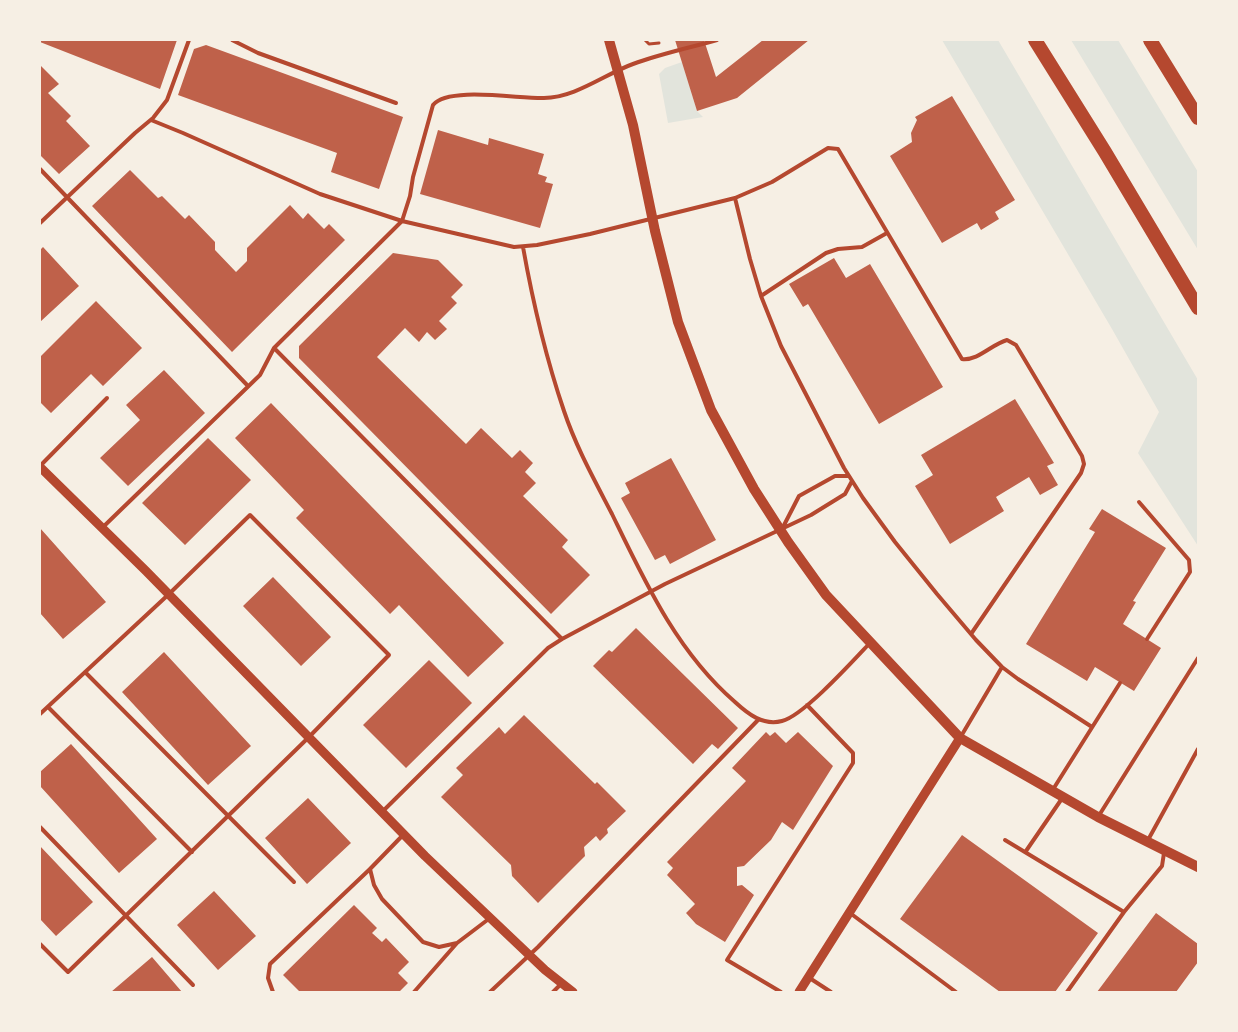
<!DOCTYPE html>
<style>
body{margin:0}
#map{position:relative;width:1238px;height:1032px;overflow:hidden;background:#f6efe4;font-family:"Asap Condensed",sans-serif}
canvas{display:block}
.frame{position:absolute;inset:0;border:41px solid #f6efe4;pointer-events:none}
</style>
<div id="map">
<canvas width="1238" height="1032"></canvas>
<div class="frame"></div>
</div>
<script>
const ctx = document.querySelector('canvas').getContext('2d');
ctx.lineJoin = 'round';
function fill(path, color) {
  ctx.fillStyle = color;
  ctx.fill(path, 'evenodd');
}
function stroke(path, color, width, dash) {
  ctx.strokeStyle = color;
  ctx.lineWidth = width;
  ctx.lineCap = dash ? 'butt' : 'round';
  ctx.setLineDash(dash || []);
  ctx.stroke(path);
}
fill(new Path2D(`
 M 942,40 L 998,40 L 1198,380 L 1198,546 L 1138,453 L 1159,412 L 1112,329 Z
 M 1071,40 L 1118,40 L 1198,172 L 1198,250 Z
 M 682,62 L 697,111 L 703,117 L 668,123 L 659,74 L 665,68 Z`), '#e2e4dc');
fill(new Path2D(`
 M 40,40 L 177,40 L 160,89 L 40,42 Z
 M 675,40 L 704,40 L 716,77 L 763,40 L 809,40 L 737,98 L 697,111 Z
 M 206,45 L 403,117 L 379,189 L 331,172 L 337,153 L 178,95 L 194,49 Z
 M 40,65 L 59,84 L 48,93 L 71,116 L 66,121 L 90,146 L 59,174 L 40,155 Z
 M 952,96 L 1015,200 L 995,212 L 999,219 L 981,230 L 977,223 L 942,243 L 890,156 L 912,142 L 911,133 L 917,120 L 915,117 Z
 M 438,130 L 488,145 L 489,138 L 544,154 L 538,174 L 547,177 L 545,182 L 553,184 L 540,228 L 420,194 Z
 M 130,170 L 158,198 L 162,196 L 185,219 L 189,215 L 215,242 L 215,250 L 236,272 L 247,261 L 247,248 L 290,205 L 303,219 L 308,213 L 324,229 L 329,224 L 345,240 L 232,352 L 92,206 Z
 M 43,247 L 79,286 L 40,322 L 40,250 Z
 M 393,253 L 438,260 L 463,285 L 451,297 L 457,303 L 439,321 L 447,329 L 435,340 L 427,332 L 419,342 L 405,328 L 377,357 L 466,444 L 481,428 L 512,458 L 520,450 L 533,463 L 525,472 L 536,483 L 523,496 L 568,540 L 562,547 L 590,575 L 551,614 L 299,358 L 299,346 Z
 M 834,258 L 846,278 L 870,264 L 943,387 L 879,424 L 808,304 L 803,307 L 789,284 Z
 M 96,301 L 142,348 L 103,386 L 91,374 L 51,413 L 40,402 L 40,357 Z
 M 164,370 L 205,413 L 128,486 L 100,458 L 140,420 L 126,405 Z
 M 1015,399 L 1054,463 L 1047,466 L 1058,485 L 1040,495 L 1029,477 L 996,497 L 1004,511 L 950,544 L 915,486 L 933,475 L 921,455 Z
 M 271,403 L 504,643 L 468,677 L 399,605 L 390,614 L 296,518 L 304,510 L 235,438 Z
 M 208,438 L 251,480 L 185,545 L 142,503 Z
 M 671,458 L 716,540 L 670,564 L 665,555 L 655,560 L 621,498 L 630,493 L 625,483 Z
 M 1102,509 L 1166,548 L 1133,601 L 1136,602 L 1123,624 L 1161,648 L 1134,691 L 1095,667 L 1087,681 L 1026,644 L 1095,532 L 1089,529 Z
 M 40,528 L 106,602 L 63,639 L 40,613 Z
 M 273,577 L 331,637 L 301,666 L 243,606 Z
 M 636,628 L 738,728 L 718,749 L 712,744 L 693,764 L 593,666 L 609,650 L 612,652 Z
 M 164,652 L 251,746 L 208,785 L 122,692 Z
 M 429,660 L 472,703 L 406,768 L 363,725 Z
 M 524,715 L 595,784 L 597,782 L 626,811 L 607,829 L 608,833 L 600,841 L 596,836 L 584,847 L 585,856 L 538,903 L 512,876 L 511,865 L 441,797 L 463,775 L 456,768 L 499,727 L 505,734 Z
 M 766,732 L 770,736 L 775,732 L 786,743 L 798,732 L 833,766 L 793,830 L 782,822 L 771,840 L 744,866 L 737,867 L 737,886 L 742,885 L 754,895 L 725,942 L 696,924 L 686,913 L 695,904 L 667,875 L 673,868 L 667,862 L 746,781 L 732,768 Z
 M 71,744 L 157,839 L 119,873 L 40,786 L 40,772 Z
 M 308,798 L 351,843 L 307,884 L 265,838 Z
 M 962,835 L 1098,933 L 1055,992 L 1000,992 L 900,919 Z
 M 40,846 L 93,902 L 56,936 L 40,919 Z
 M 214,891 L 256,936 L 218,970 L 177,925 Z
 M 354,905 L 377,928 L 372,933 L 382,942 L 386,938 L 409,962 L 398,973 L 408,983 L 399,992 L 300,992 L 283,975 Z
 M 1156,913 L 1198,944 L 1198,962 L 1176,992 L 1097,992 Z
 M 152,957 L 182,992 L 111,992 Z`), '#bf614a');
stroke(new Path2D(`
 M 645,40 L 649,44 L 659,43`), '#b5482f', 3);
stroke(new Path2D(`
 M 232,40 L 258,53 L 396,103
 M 151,120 L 183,133 L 320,194 L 402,221 L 410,196 L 413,177 L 433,105 C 448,86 520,99 544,98 C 575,98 605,74 633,64 C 660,54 689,48 717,40
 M 40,169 L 248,386
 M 735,198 L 772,182 L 828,148 L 838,149 L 962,359 C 978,361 992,344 1007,340 L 1016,345 L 1082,456 L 1084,464 L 1081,473 L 971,634
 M 40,223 L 135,133 L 153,118 L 167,100 L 189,40
 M 523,247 C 533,303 546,358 564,411 C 576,447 595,481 612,514 C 645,582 677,652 735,702 C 748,714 763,726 782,721 C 803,716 852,662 869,644
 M 761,296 L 826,253 L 838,249 L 862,247 L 887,233
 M 40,466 L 107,398
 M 852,481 L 845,494 L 811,515 L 665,584 L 562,639 L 274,348 L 402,221 L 514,247 L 537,245 L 590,234 L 735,198 L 750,259 L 761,296 L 781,346 L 844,468 L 863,498 L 895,542 L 937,594 L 976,640 L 1002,667 L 1018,679 L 1092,727
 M 1139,502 L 1189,560 L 1190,572 L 1147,639
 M 102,528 L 260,375 L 274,348
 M 782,529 L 799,496 L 835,476 L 849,476
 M 85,672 L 294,882
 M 48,707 L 192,852
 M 40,714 L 169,594 L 250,515 L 389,655 L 309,737 L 68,972 L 40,944
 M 960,738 L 1002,667
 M 1052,791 L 1120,683
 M 382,812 L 548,648 L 562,639
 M 1098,817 L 1198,658
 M 40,827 L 193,985
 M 404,834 L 370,869 L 374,885 L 382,899 L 423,942 L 439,947 L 457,943 L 490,918
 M 1005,840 L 1124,912 L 1067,992
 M 1148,840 L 1198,749
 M 1026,851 L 1063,797
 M 1124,912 L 1162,866 L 1164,853
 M 850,913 L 956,992
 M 808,977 L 831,992
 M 273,992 L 268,978 L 270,964 L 370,869
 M 414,992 L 457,943
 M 490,992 L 538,947 L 759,719
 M 553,992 L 562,983
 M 781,992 L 727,960 L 853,763 L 853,753 L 807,705`), '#b5482f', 4);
stroke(new Path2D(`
 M 40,467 L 146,571 L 425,856 L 545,970 L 573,992
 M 799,992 L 960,738`), '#b5482f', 9);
stroke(new Path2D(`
 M 609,40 L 633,125 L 655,231 L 678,322 L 711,410 L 754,489 L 788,542 L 826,595 L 960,738 L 1098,817 L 1198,867`), '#b5482f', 10);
stroke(new Path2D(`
 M 1035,40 L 1105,152 L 1198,308
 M 1150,40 L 1198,118`), '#b5482f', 14);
</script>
